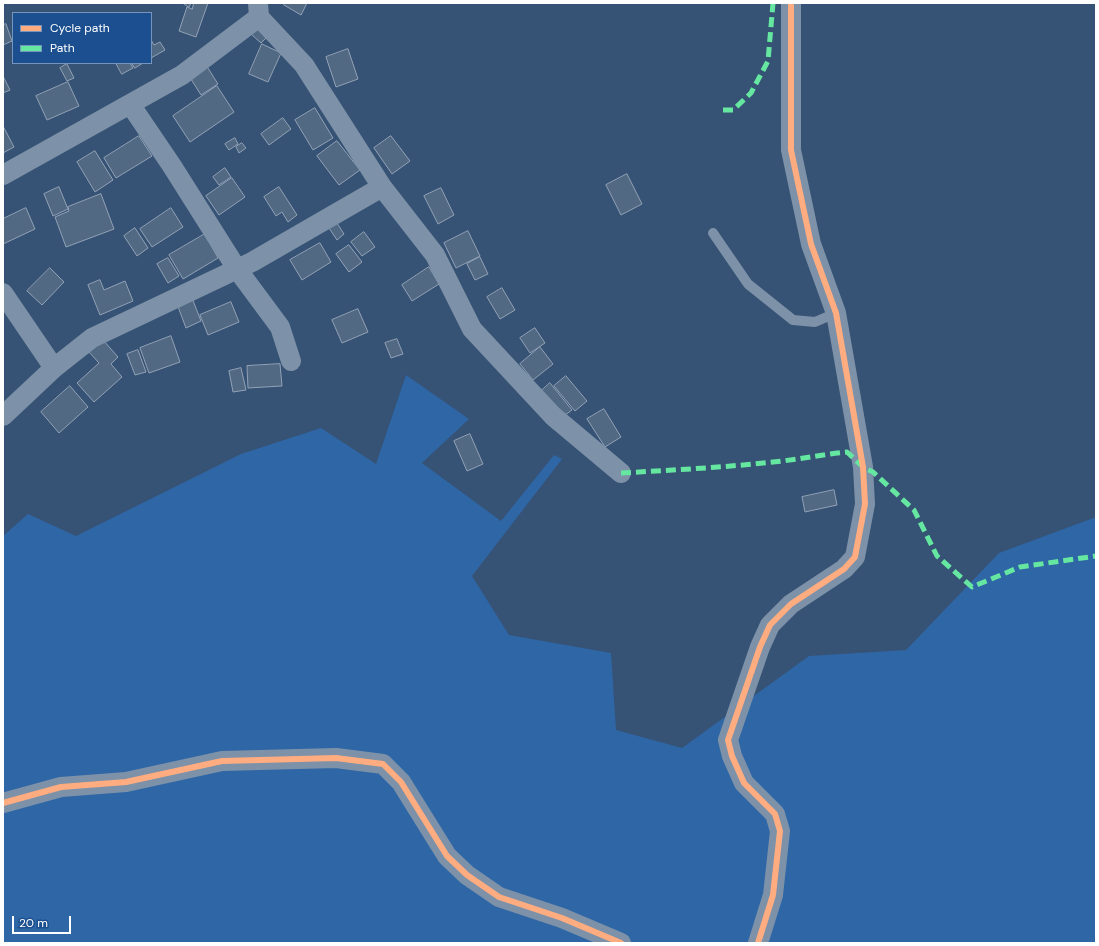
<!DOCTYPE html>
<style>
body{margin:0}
#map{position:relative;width:1099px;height:946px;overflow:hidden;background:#365274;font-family:"DM Sans",sans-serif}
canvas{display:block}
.frame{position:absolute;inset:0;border:4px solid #fff;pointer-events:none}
.legend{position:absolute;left:12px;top:12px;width:140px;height:52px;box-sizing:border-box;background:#1b4f8f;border:1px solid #7695bc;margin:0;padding:5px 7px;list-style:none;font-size:12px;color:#fff}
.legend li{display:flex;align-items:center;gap:8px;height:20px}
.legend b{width:20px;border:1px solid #7695bc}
.scale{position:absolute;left:12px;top:916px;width:59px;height:18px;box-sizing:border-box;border:2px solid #fff;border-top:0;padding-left:5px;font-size:12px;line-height:14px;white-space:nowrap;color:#fff;-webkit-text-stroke:3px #1b4f8f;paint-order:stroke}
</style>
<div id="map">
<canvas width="1099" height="946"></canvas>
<div class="frame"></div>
<ul class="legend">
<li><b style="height:5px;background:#ffac80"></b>Cycle path</li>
<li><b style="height:5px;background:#66e7a1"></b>Path</li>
</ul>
<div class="scale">20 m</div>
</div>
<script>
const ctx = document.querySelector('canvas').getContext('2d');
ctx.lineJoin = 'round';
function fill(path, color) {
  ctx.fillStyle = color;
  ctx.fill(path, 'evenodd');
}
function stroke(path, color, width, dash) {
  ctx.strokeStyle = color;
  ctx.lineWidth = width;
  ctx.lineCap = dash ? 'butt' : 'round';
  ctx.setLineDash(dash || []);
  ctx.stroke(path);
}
fill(new Path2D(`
 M 406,375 L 469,419 L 422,463 L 501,521 L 554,455 L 562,459 L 472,576 L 509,635 L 611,653 L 616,730 L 682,748 L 809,656 L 906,650 L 999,553 L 1096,517 L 1096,943 L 3,943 L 3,536 L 28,514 L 76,536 L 241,454 L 321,428 L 376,464 Z`), '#2f66a5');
const building = new Path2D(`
 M 183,3 L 191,3 L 189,7 Z
 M 194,3 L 208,3 L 196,37 L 179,31 L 187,7 L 192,9 Z
 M 285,3 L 307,3 L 301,15 L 284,5 Z
 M 6,24 L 12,41 L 3,45 L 3,25 Z
 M 261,24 L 271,33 L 261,43 L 251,34 Z
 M 151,40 L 154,45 L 160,42 L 165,50 L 151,58 Z
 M 262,44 L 281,53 L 268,82 L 249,74 Z
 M 348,49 L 358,79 L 336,87 L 326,57 Z
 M 116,63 L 130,63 L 133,68 L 122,74 Z
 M 132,63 L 143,63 L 135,68 Z
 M 67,64 L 74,78 L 67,81 L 60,68 Z
 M 206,65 L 218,84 L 201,95 L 189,76 Z
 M 3,76 L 10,90 L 3,93 Z
 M 68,82 L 79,106 L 47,120 L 36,96 Z
 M 217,86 L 234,112 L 190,142 L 173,116 Z
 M 315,108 L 333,138 L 313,150 L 295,120 Z
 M 283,118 L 291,129 L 269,145 L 261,134 Z
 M 3,126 L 14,147 L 3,153 Z
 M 139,136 L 152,156 L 116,178 L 104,158 Z
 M 391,136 L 410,161 L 392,174 L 374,148 Z
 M 235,138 L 238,144 L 229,150 L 225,144 Z
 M 337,141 L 360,170 L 339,185 L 317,156 Z
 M 242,143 L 246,148 L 239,153 L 236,147 Z
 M 95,151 L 113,180 L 95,192 L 77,162 Z
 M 225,168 L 231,177 L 219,185 L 213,177 Z
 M 627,174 L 642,204 L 621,215 L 606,185 Z
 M 232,178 L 245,197 L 219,215 L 206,196 Z
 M 59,187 L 68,209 L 53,216 L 44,194 Z
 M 279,187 L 297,215 L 288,222 L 282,212 L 276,216 L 264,197 Z
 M 441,188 L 454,215 L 438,224 L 424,196 Z
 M 101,194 L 114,229 L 66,247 L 55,217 L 69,211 L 68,207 Z
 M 26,208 L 35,229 L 3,244 L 3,219 Z
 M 171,208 L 183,227 L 152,247 L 140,229 Z
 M 335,220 L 344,234 L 337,240 L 327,225 Z
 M 135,228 L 148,248 L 137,256 L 124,236 Z
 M 468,231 L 480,256 L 456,268 L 444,243 Z
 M 364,232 L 375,247 L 362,256 L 351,242 Z
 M 205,234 L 218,258 L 183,279 L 169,255 Z
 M 320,243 L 331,262 L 302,280 L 290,260 Z
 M 349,245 L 362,262 L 349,272 L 336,254 Z
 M 480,257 L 488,274 L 475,280 L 467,264 Z
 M 168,258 L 179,276 L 168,283 L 157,264 Z
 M 429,267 L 439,284 L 412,301 L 402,285 Z
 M 50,268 L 64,282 L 42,305 L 27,291 Z
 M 100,280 L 104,290 L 125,281 L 133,301 L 100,315 L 88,285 Z
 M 502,288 L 515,310 L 500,319 L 487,297 Z
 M 192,298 L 201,321 L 186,328 L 177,304 Z
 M 231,302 L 239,322 L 208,335 L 200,315 Z
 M 358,309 L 368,332 L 342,343 L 332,320 Z
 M 535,328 L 545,343 L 530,353 L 520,338 Z
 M 171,336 L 180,362 L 149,373 L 140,348 Z
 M 397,339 L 403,354 L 391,358 L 385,343 Z
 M 103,340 L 118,357 L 111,364 L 122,377 L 94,402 L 77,383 L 99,363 L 89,352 Z
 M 540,347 L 553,364 L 533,380 L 520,364 Z
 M 138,350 L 146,372 L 135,375 L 127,354 Z
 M 280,364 L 282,386 L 248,388 L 247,366 Z
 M 241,368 L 246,390 L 233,392 L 229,371 Z
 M 566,376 L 587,401 L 575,411 L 554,386 Z
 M 550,383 L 572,410 L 560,419 L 539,393 Z
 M 70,386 L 88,407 L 59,433 L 41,412 Z
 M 604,409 L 621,437 L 605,447 L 587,419 Z
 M 470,434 L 483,464 L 467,471 L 454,441 Z
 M 834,490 L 837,505 L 805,512 L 802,497 Z`);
fill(building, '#526984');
stroke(building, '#92a2b6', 1);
stroke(new Path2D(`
 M 713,233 L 748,284 L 793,320 L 815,322 L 836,313`), '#7d92a8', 10);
stroke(new Path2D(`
 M 258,3 L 259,17 L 304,65 L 382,187 L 435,255 L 472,329 L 553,416 L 621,473
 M 130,104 L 172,166 L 237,269 L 280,327 L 291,361
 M 3,175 L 182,75 L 259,17
 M 3,293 L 54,368
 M 3,416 L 54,368 L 92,338 L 252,262 L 382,187
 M 3,803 L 61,787 L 126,782 L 222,761 L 336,758 L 383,764 L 401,782 L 447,856 L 467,875 L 499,897 L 562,918 L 621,943
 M 758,943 L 773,895 L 780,831 L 775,814 L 744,783 L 732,756 L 728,740 L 760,647 L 770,625 L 791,604 L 844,569 L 855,557 L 865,504 L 863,467 L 836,313 L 811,244 L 791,150 L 791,3`), '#7d92a8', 20);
stroke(new Path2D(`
 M 723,110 L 733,110 L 751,93 L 768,61 L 773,3
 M 621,473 C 675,470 730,467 783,461 C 805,458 826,454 847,452 L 863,467 L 873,472 L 914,510 L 937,556 L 972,587 L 1020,567 L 1096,556`), '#66e7a1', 5, [10, 5]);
stroke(new Path2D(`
 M 3,803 L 61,787 L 126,782 L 222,761 L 336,758 L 383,764 L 401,782 L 447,856 L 467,875 L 499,897 L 562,918 L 621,943
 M 758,943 L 773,895 L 780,831 L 775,814 L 744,783 L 732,756 L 728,740 L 760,647 L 770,625 L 791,604 L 844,569 L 855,557 L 865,504 L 863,467 L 836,313 L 811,244 L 791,150 L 791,3`), '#ffac80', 6);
</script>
